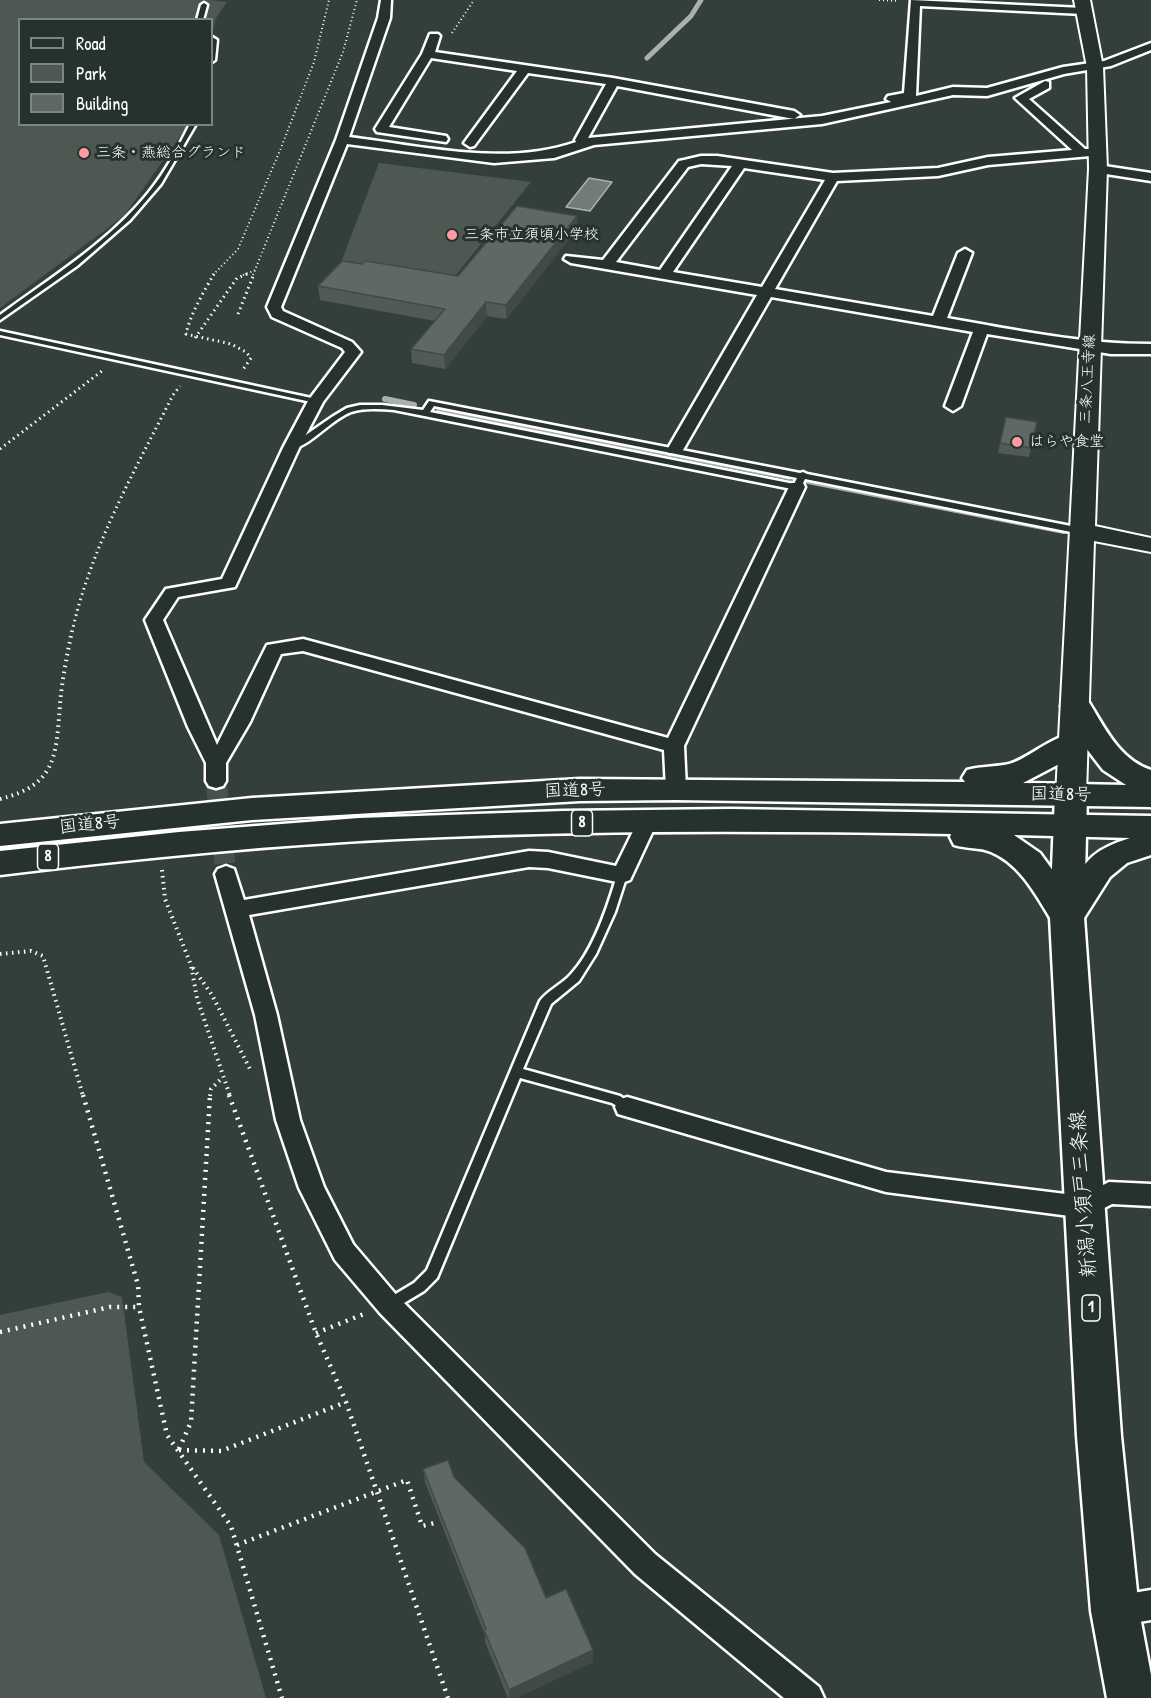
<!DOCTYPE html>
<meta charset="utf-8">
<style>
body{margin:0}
#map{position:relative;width:1151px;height:1698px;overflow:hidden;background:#333f3a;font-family:"Patrick Hand",sans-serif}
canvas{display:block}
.legend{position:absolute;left:18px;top:18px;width:195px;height:108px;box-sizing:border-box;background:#26332d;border:2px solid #7d8581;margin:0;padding:8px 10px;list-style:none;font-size:18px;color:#fff}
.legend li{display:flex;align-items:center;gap:12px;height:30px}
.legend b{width:30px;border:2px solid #7d8581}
</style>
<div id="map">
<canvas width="1151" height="1698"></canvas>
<ul class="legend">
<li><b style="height:8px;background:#26332d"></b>Road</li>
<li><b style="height:16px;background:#4d5853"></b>Park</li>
<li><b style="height:16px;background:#5f6964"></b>Building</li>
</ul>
</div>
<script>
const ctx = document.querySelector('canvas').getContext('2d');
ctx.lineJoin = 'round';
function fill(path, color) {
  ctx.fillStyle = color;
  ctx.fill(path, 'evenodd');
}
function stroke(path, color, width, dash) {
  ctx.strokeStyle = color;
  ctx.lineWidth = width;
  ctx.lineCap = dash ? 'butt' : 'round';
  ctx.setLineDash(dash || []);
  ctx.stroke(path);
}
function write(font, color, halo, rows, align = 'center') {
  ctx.font = font + ' "Patrick Hand","Klee One",sans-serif';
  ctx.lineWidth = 6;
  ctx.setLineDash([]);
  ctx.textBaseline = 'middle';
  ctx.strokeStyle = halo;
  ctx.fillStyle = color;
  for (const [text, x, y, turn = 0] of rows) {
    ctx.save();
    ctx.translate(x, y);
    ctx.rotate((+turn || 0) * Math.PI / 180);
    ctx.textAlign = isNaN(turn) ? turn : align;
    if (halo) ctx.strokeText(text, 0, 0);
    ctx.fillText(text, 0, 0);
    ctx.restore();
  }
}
fill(new Path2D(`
 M 0,0 L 210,0 L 227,2 L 216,18 L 212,33 L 212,20 L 20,20 L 20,124 L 188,125 L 124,216 L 0,308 Z
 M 379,163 L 531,182 L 451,281 L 340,265 Z
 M 108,1292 L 122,1297 L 144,1462 L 219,1535 L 266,1698 L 0,1698 L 0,1315 Z`), '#4d5853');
const water = new Path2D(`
 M 589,178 L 612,182 L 590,211 L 566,207 Z`);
fill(water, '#737b78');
stroke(water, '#abb0ae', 1.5);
stroke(new Path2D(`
 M 647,58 L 691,16 L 701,0`), '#abb0ae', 5);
stroke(new Path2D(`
 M 385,399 L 414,405
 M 439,409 L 789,477
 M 808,481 L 1064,531`), '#abb0ae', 6);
stroke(new Path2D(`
 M 216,781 L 226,874`), '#47524e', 21, [21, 10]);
const lane = new Path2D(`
 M 204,3 L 207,5 L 203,20 L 197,20 L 201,5 Z
 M 212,37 L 217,40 L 215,60 L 212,62 Z
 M 190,124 L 196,124 L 161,184 L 130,220 L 77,266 L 0,320 L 0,315 C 52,277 109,242 149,192 C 166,171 178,148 190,124 Z
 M 0,331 L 316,399 L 320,401 L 316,403 L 0,335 Z
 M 429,401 L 800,473 L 803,472 L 807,474 L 1081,528 L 1085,531 L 1081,534 L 805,479 L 800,489 L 797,490 L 394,410 C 380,409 365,408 351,412 C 329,421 314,443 291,450 L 287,448 L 332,417 L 347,408 L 360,405 L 382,405 L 423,410 ZM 434,406 L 797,478 L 794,484 L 430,412 Z
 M 622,871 L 627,875 L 615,912 L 596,954 L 579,981 L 551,1004 L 523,1069 L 620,1096 L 631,1104 L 633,1107 L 631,1110 L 627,1112 L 612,1103 L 520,1078 L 437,1278 L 424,1291 L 394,1309 L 389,1311 L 384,1309 L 382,1305 L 384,1301 L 414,1283 L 427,1270 L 540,1001 C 548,990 563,984 572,973 C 594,949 608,906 617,875 Z`);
const street = new Path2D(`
 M 381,0 L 391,0 L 390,18 L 349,137 C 423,146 504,167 576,142 L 575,140 L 606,84 L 528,73 L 474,146 L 470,147 L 464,143 L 517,71 L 431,58 L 389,127 L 446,136 L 448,139 L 446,142 L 377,132 L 375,129 L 422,54 L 430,34 L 438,34 L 440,36 L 435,52 L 613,78 L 794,111 L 800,115 L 794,119 L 617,86 L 588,138 L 822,116 L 891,102 L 886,99 L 888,96 L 904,93 L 911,0 L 1083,8 L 1089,11 L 1083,14 L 920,6 L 916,96 L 953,87 L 987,88 L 1063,67 L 1104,61 L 1151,43 L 1151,50 L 1111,66 L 1064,74 L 987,96 L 953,95 L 822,124 L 594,145 L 554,158 L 494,163 L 347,144 L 281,307 L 283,311 L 352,342 L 361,352 L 323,402 L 299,448 L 235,587 L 178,597 L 163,620 L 217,745 L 267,645 L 303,639 L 668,738 L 789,487 L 791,483 L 803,483 L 805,487 L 684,746 L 686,789 L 683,794 L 676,796 L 669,794 L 666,789 L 664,750 L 303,651 L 281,654 L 250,722 L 226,763 L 226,781 L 223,786 L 216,788 L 209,786 L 206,781 L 206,763 L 188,727 L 145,620 L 166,589 L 222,579 L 283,448 L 308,401 L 345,352 L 342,348 L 272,317 L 267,307 L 336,140 L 378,18 Z
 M 1045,81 L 1049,82 L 1049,88 L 1029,99 L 1085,149 L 1102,149 L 1104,152 L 1102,155 L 988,165 L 938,176 L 837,181 L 775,289 L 933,316 L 958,253 L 965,249 L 972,253 L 947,318 C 1015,330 1082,344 1151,344 L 1151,354 L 1111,354 L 987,334 L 961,406 L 953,411 L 945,406 L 973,332 L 771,297 L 683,450 L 681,453 L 669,453 L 667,450 L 757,295 L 571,263 L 564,259 L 566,256 L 603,260 L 679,161 L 684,160 L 701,156 L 717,156 L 833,173 L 938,168 L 988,157 L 1072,150 L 1015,98 ZM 701,164 L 732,166 L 660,270 L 616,262 L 688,167 ZM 744,168 L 825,180 L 762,287 L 673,272 Z
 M 1098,165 L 1151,173 L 1151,181 L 1093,172 L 1092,169 L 1093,166 Z
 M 647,815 L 654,817 L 657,822 L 630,880 L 622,883 L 548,868 L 529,867 L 249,915 L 277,1015 L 300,1120 L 324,1187 L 353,1244 L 398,1297 L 655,1554 L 819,1687 L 824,1698 L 784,1698 L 635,1574 L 380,1313 L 335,1260 L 299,1188 L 276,1120 L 255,1015 L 215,874 L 218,869 L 226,866 L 234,869 L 244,900 L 529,851 L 548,852 L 616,866 L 640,817 Z
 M 627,1097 L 886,1172 L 1082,1196 L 1109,1182 L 1151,1184 L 1151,1206 L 1112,1204 L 1085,1218 L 886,1192 L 618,1114 L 615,1107 L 618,1100 Z
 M 1151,1590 L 1151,1620 L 1115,1626 L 1104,1622 L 1100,1611 L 1104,1600 L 1115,1596 Z`);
const secondary = new Path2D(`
 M 1074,0 L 1090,0 L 1103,67 L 1107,169 L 1095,526 L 1151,538 L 1151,552 L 1094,541 L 1086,795 L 1081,802 L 1071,805 L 1061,802 L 1056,795 L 1089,169 L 1087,67 Z`);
const primary = new Path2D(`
 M 1071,784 L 1082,787 L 1087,795 L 1084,917 L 1121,1436 L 1139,1611 L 1151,1675 L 1151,1698 L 1107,1698 L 1091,1611 L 1077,1436 L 1050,917 L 1055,795 L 1060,787 Z`);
const highway = new Path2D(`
 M 1076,696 L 1087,699 C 1104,726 1118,759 1151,770 L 1151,807 L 676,800 L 580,801 L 252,820 L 0,846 L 0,824 L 252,798 L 580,779 L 965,782 L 962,778 L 967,770 C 981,766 995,767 1009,764 C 1029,759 1058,730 1078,735 L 1061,706 L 1065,699 ZM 1086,748 L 1103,770 L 1126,785 L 1023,783 L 1084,751 Z
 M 731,809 L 1151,816 L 1151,855 L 1127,863 L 1110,877 L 1079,926 L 1067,930 L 1055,926 C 1038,899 1022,865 991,852 C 980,847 966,849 954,845 L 950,837 L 951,834 C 774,831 597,830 420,838 C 279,844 140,858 0,875 L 0,851 L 179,832 L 359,818 L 563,811 ZM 1014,835 L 1130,838 C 1093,850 1088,858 1067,890 L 1040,853 Z`);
stroke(lane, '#fff', 5);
stroke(street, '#fff', 5);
stroke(secondary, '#fff', 4);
stroke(primary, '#fff', 5);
stroke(highway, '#fff', 5);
stroke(new Path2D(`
 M 879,0 L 899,1
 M 452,33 L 474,0
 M 213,275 L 238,249 L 281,148 L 314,62 L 329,0
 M 243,275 L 256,270
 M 253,275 L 343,52 L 357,0`), '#fff', 2, [1, 3]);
stroke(new Path2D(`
 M 214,274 C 204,291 190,315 186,334 L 231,344 L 246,352 L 251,358 L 242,371
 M 238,314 L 254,274
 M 195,338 L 237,278 L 247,274
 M 0,449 L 102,371
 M 72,632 C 91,547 134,472 173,395 L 180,386`), '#fff', 3, [1.5, 4]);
stroke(new Path2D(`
 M 0,799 C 57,785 56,755 60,704 C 62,680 67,655 72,631
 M 162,870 L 165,899 L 191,965 L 197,998 L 230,1096
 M 0,954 L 31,951 L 43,956 L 83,1096
 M 193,968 L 212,995 L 251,1071
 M 210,1096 L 211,1089 L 223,1077`), '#fff', 4, [1.5, 4.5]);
stroke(new Path2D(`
 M 83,1095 L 138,1285 L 139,1307 L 167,1435 L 231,1526 L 282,1698
 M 229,1095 L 316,1333 L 346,1402 L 448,1698
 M 0,1332 L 110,1307 L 139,1307
 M 316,1333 L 364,1314
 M 179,1449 L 191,1422 L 210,1095
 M 179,1450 L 221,1451 L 346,1402
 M 237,1545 L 407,1480 L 422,1526 L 439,1522`), '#fff', 4.5, [2, 6]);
fill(lane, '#26332d');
fill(street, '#26332d');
fill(secondary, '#26332d');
fill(primary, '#26332d');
fill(highway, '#26332d');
fill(new Path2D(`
 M 577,229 L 506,319 L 487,316 L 445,369 L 412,363 L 411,349 L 435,321 L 320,300 L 318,286 L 362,264 L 458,276 Z
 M 1037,422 L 1029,457 L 998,453 L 1000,443 Z
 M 423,1469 L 454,1477 L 546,1598 L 593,1650 L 593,1662 L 516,1698 L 508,1698 L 485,1642 L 485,1635 L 425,1482 Z`), '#525a56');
fill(new Path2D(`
 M 577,216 L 577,229 L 506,319 L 506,305 Z
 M 486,302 L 487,316 L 445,369 L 444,355 Z
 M 593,1650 L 593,1662 L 516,1698 L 509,1698 L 509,1690 Z`), '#424a46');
const building = new Path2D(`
 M 517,206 L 577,216 L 506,305 L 486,302 L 444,355 L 411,349 L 445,309 L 318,286 L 342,261 L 362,264 L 366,261 L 458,276 Z
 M 1006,417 L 1037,422 L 1031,448 L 1000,443 Z
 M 448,1460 L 454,1477 L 525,1548 L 546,1598 L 566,1589 L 593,1650 L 509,1690 L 484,1630 L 486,1629 L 423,1469 Z`);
fill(building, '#5f6964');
stroke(building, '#424a46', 1.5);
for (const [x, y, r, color] of [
 [84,153,6,"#ff9aa2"],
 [452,235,6,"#ff9aa2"],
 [1017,442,6,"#ff9aa2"]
]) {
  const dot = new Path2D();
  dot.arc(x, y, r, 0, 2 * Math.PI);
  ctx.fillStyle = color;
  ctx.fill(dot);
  stroke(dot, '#26332d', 2);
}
write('15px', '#fff', '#26332d', [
 ["三条・燕総合グランド",96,153],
 ["三条市立須頃小学校",464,235],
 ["はらや食堂",1029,442]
], 'left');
write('15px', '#fff', '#26332d', [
 ["三条八王寺線",1088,379,-87]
]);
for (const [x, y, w] of [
 [582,823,21],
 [48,857,21],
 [1091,1308,18]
]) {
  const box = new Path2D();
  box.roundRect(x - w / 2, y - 13, w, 26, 4.5);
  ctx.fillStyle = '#26332d';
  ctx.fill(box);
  stroke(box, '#fff', 1.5);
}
write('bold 16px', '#fff', null, [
 ["8",582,823],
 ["8",48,857],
 ["1",1091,1308]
]);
write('18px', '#fff', '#26332d', [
 ["国道8号",575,791,-2],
 ["国道8号",1061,795,1],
 ["国道8号",90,825,-6]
]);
write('21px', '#fff', '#26332d', [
 ["新潟小須戸三条線",1084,1194,-94]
]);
</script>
